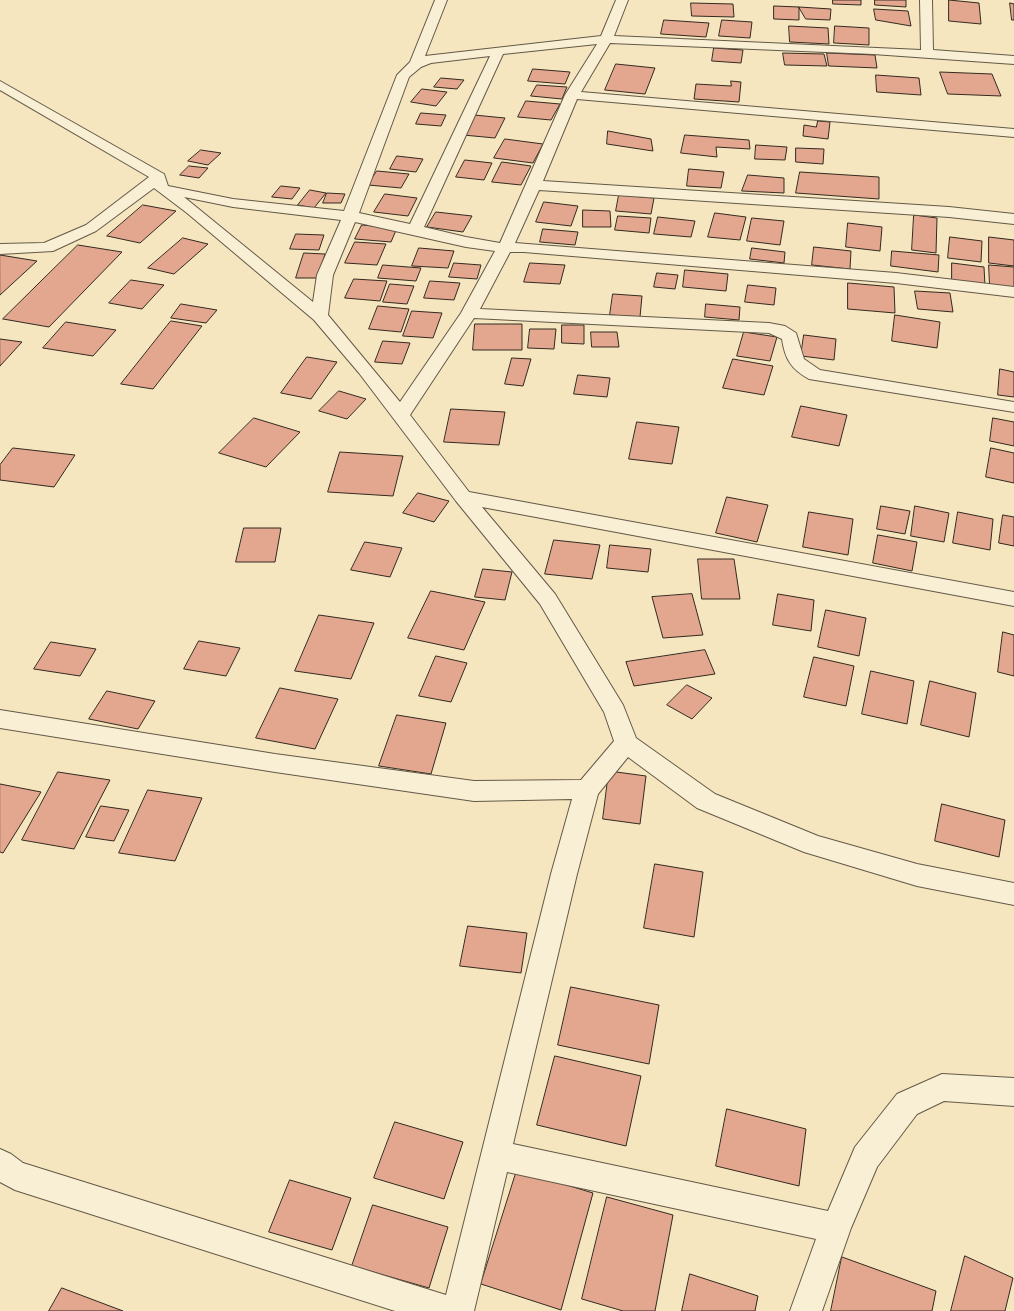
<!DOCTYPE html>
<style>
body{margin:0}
canvas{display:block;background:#f6e6bf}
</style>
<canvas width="1014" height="1311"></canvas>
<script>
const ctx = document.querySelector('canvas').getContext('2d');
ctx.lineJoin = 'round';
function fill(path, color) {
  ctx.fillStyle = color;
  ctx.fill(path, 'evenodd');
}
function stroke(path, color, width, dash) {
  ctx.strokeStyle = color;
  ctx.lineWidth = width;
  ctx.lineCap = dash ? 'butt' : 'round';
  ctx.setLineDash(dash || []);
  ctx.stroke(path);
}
const building = new Path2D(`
 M 833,0 L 861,0 L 861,5 L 833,4 Z
 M 875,0 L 906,0 L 906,7 L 875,5 Z
 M 949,0 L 979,3 L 981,24 L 949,21 Z
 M 691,3 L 733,4 L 734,17 L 692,16 Z
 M 1010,3 L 1014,4 L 1014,20 L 1012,20 Z
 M 774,6 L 799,7 L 799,20 L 774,19 Z
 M 799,7 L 831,9 L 830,20 L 806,19 Z
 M 874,9 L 908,11 L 911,26 L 876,20 Z
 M 664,20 L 709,23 L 706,37 L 661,34 Z
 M 722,20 L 752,22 L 750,38 L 719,36 Z
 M 789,26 L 828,28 L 829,44 L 790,42 Z
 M 835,26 L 869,28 L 869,45 L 834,43 Z
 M 714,48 L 743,50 L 741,63 L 712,61 Z
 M 783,53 L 824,54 L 827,66 L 785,65 Z
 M 827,53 L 875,55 L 877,68 L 829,66 Z
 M 616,64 L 655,68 L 645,94 L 605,90 Z
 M 533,69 L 570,72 L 565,84 L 528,81 Z
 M 940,72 L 992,74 L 1001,96 L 948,94 Z
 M 876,75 L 919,78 L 921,95 L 877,92 Z
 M 441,78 L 464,80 L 457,89 L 434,87 Z
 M 731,81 L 741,82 L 739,102 L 694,99 L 696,84 L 731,86 Z
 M 537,85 L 567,87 L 562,99 L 531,96 Z
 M 422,89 L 447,92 L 436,106 L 411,102 Z
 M 526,101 L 560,104 L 551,120 L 518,117 Z
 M 421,113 L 446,115 L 441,126 L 416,124 Z
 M 474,115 L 505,118 L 495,138 L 463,135 Z
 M 818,121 L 830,122 L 828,139 L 803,136 L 804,125 L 816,127 Z
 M 608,131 L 651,139 L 653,151 L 607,144 Z
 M 685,135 L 749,140 L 750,149 L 716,147 L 717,157 L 681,153 Z
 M 505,139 L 543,144 L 533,163 L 494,158 Z
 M 756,145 L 787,147 L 785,160 L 755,159 Z
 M 796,148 L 824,149 L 823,164 L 796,162 Z
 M 201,150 L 221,153 L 208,165 L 188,161 Z
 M 397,156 L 423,159 L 416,172 L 390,169 Z
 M 465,160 L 492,163 L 484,180 L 456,177 Z
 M 502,162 L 531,166 L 521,185 L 492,182 Z
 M 189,166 L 208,168 L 199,178 L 180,175 Z
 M 689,169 L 724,172 L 721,188 L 687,186 Z
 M 377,171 L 409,174 L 401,188 L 368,185 Z
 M 800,172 L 879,177 L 879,199 L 796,193 Z
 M 748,175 L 784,178 L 784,193 L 742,191 Z
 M 281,186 L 300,188 L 292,199 L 272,197 Z
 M 310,190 L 326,193 L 314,208 L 298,205 Z
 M 327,193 L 345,194 L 341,203 L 323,203 Z
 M 385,194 L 417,198 L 408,216 L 374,212 Z
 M 619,195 L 654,198 L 651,214 L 616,211 Z
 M 544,202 L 578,206 L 571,226 L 536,222 Z
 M 143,205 L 176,211 L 140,243 L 107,236 Z
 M 583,210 L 610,211 L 611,227 L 583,227 Z
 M 436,212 L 472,216 L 463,232 L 427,227 Z
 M 715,213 L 746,217 L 740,240 L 708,237 Z
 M 914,215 L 937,218 L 936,253 L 912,250 Z
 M 618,216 L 651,218 L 649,233 L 615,230 Z
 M 658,217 L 695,221 L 691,237 L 654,234 Z
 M 752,218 L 784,221 L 780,245 L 747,241 Z
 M 848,223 L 882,227 L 880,251 L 846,247 Z
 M 362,225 L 397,228 L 391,242 L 355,239 Z
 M 543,229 L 578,232 L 575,245 L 540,242 Z
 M 296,234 L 324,235 L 319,250 L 290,249 Z
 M 950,237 L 982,241 L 981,262 L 948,258 Z
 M 989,237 L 1014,240 L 1014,266 L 989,263 Z
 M 183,238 L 208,244 L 174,274 L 148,268 Z
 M 355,242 L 386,244 L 377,265 L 345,263 Z
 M 78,245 L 122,252 L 49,327 L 3,319 Z
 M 814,247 L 851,251 L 850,269 L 812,265 Z
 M 419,248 L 454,251 L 448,268 L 412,266 Z
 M 752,248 L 785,252 L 784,263 L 750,259 Z
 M 892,251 L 939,255 L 938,272 L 891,266 Z
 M 304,253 L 325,254 L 318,278 L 296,278 Z
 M 0,255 L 37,261 L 0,295 Z
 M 454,263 L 481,265 L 477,279 L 449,277 Z
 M 530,263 L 565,265 L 560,284 L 524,282 Z
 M 952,263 L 984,267 L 985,286 L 952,282 Z
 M 383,265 L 421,268 L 416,281 L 378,278 Z
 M 989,265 L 1014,267 L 1014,290 L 990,287 Z
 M 685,270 L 728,274 L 726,291 L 683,287 Z
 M 657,273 L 678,275 L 675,289 L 654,287 Z
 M 354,279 L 387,281 L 380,301 L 345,298 Z
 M 131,280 L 164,285 L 142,309 L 109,303 Z
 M 430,281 L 460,283 L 454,300 L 424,298 Z
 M 848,283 L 894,287 L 895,313 L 848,309 Z
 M 390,284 L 414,286 L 407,304 L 383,302 Z
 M 748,285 L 776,288 L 774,305 L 745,302 Z
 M 915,291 L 950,293 L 953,312 L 918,309 Z
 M 613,294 L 642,296 L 640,317 L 610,315 Z
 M 181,304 L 217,310 L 206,323 L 171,318 Z
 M 706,304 L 740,307 L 739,320 L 705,317 Z
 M 378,306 L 409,309 L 401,332 L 369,329 Z
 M 412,311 L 442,313 L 433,338 L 403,336 Z
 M 895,315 L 940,322 L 937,348 L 892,341 Z
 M 171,321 L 202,326 L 153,389 L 121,384 Z
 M 66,322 L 116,330 L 93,356 L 43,348 Z
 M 475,324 L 522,324 L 522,350 L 473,350 Z
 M 562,325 L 584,325 L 584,344 L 562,343 Z
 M 530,329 L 556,329 L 554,349 L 528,348 Z
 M 591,332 L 617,332 L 619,347 L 592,347 Z
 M 744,332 L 777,337 L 770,361 L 737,356 Z
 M 804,335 L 836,339 L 834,360 L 801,356 Z
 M 0,339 L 22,342 L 0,366 Z
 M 383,341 L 410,343 L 402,364 L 375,362 Z
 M 307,357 L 337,362 L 311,399 L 281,393 Z
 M 512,358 L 531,359 L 523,386 L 505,384 Z
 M 733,359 L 773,366 L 764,395 L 723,388 Z
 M 1000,369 L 1014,372 L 1014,397 L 998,395 Z
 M 578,375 L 610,378 L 607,397 L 574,394 Z
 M 339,391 L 366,399 L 347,419 L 319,411 Z
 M 801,406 L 847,415 L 839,446 L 792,437 Z
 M 451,409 L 505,412 L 499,445 L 444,442 Z
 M 254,418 L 300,432 L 266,467 L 219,453 Z
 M 993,418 L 1014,422 L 1014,446 L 990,441 Z
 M 637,422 L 679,427 L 672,464 L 629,459 Z
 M 13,448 L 75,455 L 54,487 L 0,480 L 0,465 Z
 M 991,448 L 1014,453 L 1014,483 L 986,477 Z
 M 340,452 L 403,456 L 393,496 L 328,492 Z
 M 418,493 L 449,501 L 434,522 L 403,513 Z
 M 727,497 L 768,505 L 757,542 L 716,533 Z
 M 881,506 L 910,511 L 905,534 L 877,529 Z
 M 915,506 L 949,513 L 944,542 L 911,536 Z
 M 809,512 L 853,519 L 848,555 L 803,547 Z
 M 958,512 L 993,519 L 990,550 L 953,543 Z
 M 1003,515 L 1014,517 L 1014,546 L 999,543 Z
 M 244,528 L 281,528 L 275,562 L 236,562 Z
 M 878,535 L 917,542 L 912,571 L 873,563 Z
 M 554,540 L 600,545 L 592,579 L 545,574 Z
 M 365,542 L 402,548 L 390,577 L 351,570 Z
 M 610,545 L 651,549 L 648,572 L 607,568 Z
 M 698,559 L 734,559 L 740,599 L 702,599 Z
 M 483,569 L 512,572 L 505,600 L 475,597 Z
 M 431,591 L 485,602 L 464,650 L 408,638 Z
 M 692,594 L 703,635 L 663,638 L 652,597 Z
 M 778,594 L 814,600 L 811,631 L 773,625 Z
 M 826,610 L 866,618 L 859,656 L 818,647 Z
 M 319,615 L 374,623 L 351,679 L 295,671 Z
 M 1003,632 L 1014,635 L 1014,676 L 998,672 Z
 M 199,641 L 240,648 L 226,676 L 184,669 Z
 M 51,642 L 96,649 L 80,676 L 34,669 Z
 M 705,650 L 715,674 L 634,686 L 626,662 Z
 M 436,656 L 467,663 L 451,702 L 419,696 Z
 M 814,657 L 854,666 L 846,706 L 804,697 Z
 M 871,671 L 914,681 L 907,724 L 862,714 Z
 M 930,681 L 976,693 L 969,737 L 921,725 Z
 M 687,685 L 712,698 L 692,719 L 667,705 Z
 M 280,688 L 338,699 L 315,749 L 256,738 Z
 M 107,691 L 155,701 L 138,729 L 89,719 Z
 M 397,715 L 446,723 L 431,774 L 379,766 Z
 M 609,771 L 646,776 L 640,824 L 603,819 Z
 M 58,772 L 110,780 L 74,849 L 22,840 Z
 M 0,784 L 41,792 L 3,853 L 0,852 Z
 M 148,790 L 202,798 L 175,861 L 119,853 Z
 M 942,804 L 1005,820 L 999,857 L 935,841 Z
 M 101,806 L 129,810 L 114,841 L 86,837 Z
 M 655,864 L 703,872 L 694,937 L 644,928 Z
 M 468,926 L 527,933 L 521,973 L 460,966 Z
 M 571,987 L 659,1005 L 649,1064 L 558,1045 Z
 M 555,1056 L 641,1076 L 626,1146 L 537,1125 Z
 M 727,1109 L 806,1129 L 799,1186 L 716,1166 Z
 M 395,1122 L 463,1142 L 444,1199 L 374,1178 Z
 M 517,1170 L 593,1193 L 561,1310 L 481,1284 Z
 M 290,1180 L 351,1198 L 332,1250 L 269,1232 Z
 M 607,1197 L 673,1215 L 655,1311 L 623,1311 L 582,1299 Z
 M 373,1205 L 448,1227 L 429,1288 L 352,1266 Z
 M 965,1256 L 1013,1278 L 1005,1311 L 951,1311 Z
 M 842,1257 L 936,1291 L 932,1311 L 831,1311 Z
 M 690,1274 L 758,1296 L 755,1311 L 682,1311 Z
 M 62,1288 L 123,1311 L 49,1311 Z`);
fill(building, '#e3a68e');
stroke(building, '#322a1f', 1);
const minor = new Path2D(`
 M 435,0 L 447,0 L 425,56 L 601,36 L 616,0 L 628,0 L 614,36 L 921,50 L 920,0 L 932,0 L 933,50 L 1014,56 L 1014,64 L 873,54 L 610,43 L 581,92 L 1014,129 L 1014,137 L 577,99 L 543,181 L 949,207 L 1014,214 L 1014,224 L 949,217 L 539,190 L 515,243 L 896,273 L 1014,287 L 1014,297 L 896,283 L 524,252 L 510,252 L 480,309 L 769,323 L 785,326 L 796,333 L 804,359 L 820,370 L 1014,402 L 1014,412 L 809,379 C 791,369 785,359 782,339 L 769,333 L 474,318 L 410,415 L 469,492 L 1014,592 L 1014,606 L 482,507 L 555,594 L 623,705 L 636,738 L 715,794 L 818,836 L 917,864 L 1014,883 L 1014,905 L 917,886 L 804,852 L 697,808 L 628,757 L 598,794 L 577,874 L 513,1144 L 828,1211 L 855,1147 L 897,1094 L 942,1074 L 1014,1078 L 1014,1106 L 944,1101 L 917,1114 L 877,1167 L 851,1228 L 822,1311 L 790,1311 L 816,1239 L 507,1172 L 474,1311 L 395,1311 L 15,1190 L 0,1182 L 0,1149 L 11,1154 L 23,1163 L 446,1295 L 551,874 L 572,799 L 474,801 L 275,772 L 0,728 L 0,710 L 275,754 L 474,781 L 581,780 L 614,741 L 604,712 L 540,604 L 456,501 L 359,373 L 314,320 L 187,213 L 154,188 L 96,231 L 53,251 L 0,254 L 0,244 L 44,243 L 86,225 L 149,177 L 0,90 L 0,81 L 164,174 L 168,186 L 233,199 L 344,211 L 397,75 L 410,62 ZM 597,44 L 565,95 L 500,243 L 466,237 L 424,227 L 503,54 ZM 490,56 L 410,224 L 359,213 L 409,77 L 421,67 L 431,63 ZM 184,197 L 233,207 L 341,220 L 317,275 L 313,302 ZM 355,222 L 466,247 L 495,251 L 461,313 L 400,402 L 328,315 L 333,275 Z`);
stroke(minor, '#635947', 2);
fill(minor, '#f9efd5');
</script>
